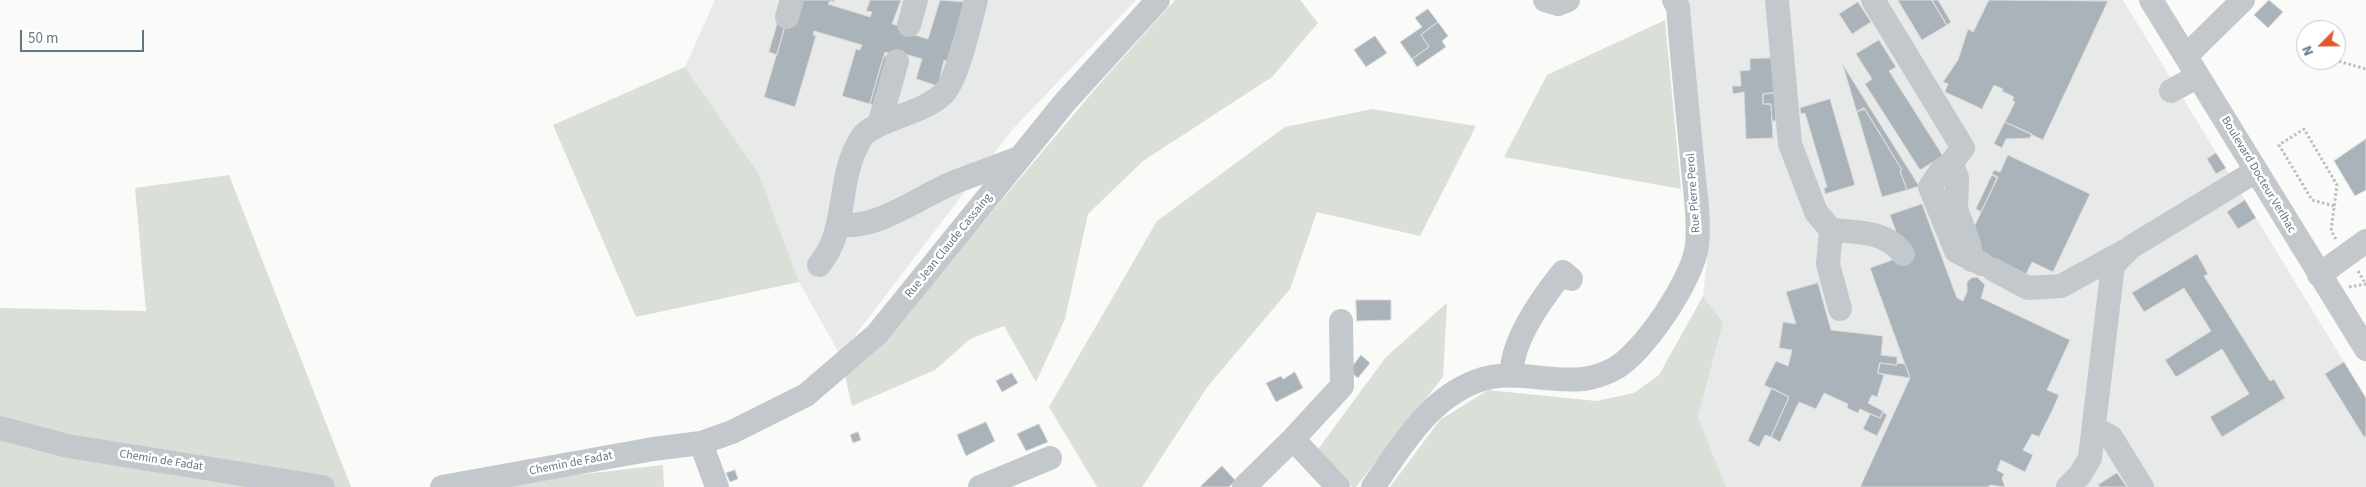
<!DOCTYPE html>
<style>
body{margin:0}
#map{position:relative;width:2366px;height:487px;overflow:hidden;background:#fafaf8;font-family:"Source Sans 3",sans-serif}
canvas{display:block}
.north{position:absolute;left:2296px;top:20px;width:50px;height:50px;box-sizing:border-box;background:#fff;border:1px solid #c1c8cd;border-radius:50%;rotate:247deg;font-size:14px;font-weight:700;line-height:20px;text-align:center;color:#657683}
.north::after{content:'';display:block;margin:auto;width:18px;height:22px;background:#e4572e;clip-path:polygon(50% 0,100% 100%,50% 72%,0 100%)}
.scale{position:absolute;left:20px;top:30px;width:124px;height:22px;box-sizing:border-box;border:2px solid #657683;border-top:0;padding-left:6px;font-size:15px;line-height:18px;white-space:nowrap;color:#657683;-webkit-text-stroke:4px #fff;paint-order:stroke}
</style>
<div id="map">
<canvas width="2366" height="487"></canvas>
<div class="north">N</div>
<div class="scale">50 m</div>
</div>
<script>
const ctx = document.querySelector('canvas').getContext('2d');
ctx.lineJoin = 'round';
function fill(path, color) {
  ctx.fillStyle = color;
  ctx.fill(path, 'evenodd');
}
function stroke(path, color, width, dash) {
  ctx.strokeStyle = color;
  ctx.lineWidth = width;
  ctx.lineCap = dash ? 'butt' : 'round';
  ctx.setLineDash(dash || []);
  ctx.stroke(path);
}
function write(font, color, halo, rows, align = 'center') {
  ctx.font = font + ' "Source Sans 3",sans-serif';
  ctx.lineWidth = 5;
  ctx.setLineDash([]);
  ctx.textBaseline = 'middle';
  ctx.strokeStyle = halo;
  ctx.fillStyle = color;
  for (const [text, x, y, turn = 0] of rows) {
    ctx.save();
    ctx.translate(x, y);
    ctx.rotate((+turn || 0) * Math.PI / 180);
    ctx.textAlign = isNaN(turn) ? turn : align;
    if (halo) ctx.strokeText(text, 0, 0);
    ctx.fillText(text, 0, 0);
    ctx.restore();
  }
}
fill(new Path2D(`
 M 715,0 L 1136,0 L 1012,130 L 840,355 L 799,282 L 759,174 L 685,67 Z
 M 1685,0 L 2123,0 L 2366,398 L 2366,487 L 1726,487 L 1698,417 L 1723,323 L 1703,296 L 1709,242 Z`), '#e8e9e9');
fill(new Path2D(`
 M 1175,0 L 1300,0 L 1318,23 L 1272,77 L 1143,161 L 1088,214 L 1065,319 L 1036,382 L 1004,326 L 970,339 L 935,370 L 852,406 L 845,376 L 878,347 L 1102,81 Z
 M 1665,20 L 1681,189 L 1504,157 L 1547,75 Z
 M 685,67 L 759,174 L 799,282 L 636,317 L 553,125 Z
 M 1372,109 L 1476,126 L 1420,236 L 1317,212 L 1290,289 L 1208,386 L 1142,487 L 1097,487 L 1049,407 L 1157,221 L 1285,127 Z
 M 229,175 L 351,487 L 0,487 L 0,308 L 146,311 L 135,188 Z
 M 1703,296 L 1723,323 L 1698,417 L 1726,487 L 1390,487 L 1440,420 L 1488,390 L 1596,401 L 1634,393 L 1659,375 Z
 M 1447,303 L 1443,377 L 1356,487 L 1352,487 L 1316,452 L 1386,357 Z
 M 663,465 L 664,487 L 470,487 Z`), '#dadfd7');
const building = new Path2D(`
 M 796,0 L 835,0 L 834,2 L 830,1 L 828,4 L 870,17 L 872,12 L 866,11 L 870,0 L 901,0 L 892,24 L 903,27 L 902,31 L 928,39 L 940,0 L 965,2 L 947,61 L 944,60 L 938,86 L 916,79 L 922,59 L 895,51 L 894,55 L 885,52 L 870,104 L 842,96 L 856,49 L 860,50 L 862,45 L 814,31 L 813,35 L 816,36 L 795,107 L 764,97 L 785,26 Z
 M 1898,0 L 1932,0 L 1947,25 L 1922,40 Z
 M 1932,0 L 1938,0 L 1951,22 L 1947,25 Z
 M 1989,0 L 2108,1 L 2043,140 L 2005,122 L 2015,102 L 2012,100 L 2014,97 L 2002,91 L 2003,89 L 1994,85 L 1982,109 L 1945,92 L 1948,84 L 1943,82 L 1958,60 L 1968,29 L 1973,32 Z
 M 2269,0 L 2283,12 L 2268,28 L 2254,15 Z
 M 1858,2 L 1871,22 L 1852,34 L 1839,14 Z
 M 1428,9 L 1438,22 L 1421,35 L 1429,47 L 1412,59 L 1400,42 L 1422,27 L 1415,18 Z
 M 779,18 L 785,26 L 777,55 L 769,52 Z
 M 1438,22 L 1448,36 L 1442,41 L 1446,47 L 1417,67 L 1412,59 L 1429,47 L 1421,35 Z
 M 1375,36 L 1387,53 L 1366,67 L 1354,50 Z
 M 1879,40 L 1896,67 L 1889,71 L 1943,156 L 1920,170 L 1865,84 L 1872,79 L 1856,54 Z
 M 884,56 L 888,58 L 874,105 L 870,104 Z
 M 1774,58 L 1775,93 L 1763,94 L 1763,104 L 1771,104 L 1773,138 L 1746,139 L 1744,92 L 1733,94 L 1732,86 L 1741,86 L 1740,71 L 1750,70 L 1750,59 Z
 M 1843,65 L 1919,186 L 1907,190 L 1900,171 L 1902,170 L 1865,109 L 1857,112 Z
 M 1774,93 L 1776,121 L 1772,121 L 1771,104 L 1763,104 L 1763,94 Z
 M 1830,99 L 1855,185 L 1825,194 L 1824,188 L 1827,187 L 1805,113 L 1801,114 L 1800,108 Z
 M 1864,108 L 1902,170 L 1900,171 L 1907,190 L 1882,197 L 1857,112 Z
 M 2005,122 L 2032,134 L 2030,138 L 2006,139 L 2002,148 L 1994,144 Z
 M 2366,139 L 2366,190 L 2355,196 L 2334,161 Z
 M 2216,153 L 2226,168 L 2216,174 L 2207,159 Z
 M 2008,155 L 2090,194 L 2053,272 L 2032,262 L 2026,274 L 1981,253 L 1971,233 L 1998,177 L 1992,174 L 1994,170 L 2000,172 Z
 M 1992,175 L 1997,178 L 1981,212 L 1976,209 Z
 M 2245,200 L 2256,218 L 2238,229 L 2227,212 Z
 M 1922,204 L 1957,298 L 1963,301 L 1967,292 L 1967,282 L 1971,278 L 1977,277 L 1985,285 L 1981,298 L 2070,340 L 2047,390 L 2059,395 L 2052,411 L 2039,437 L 2032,434 L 2023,450 L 2033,455 L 2025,472 L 2001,460 L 1997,470 L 2004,474 L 2002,478 L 2005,487 L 1990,485 L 1989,487 L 1860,487 L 1910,378 L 1870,268 L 1911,253 L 1898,237 L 1890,215 Z
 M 2197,254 L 2208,274 L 2204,276 L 2270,381 L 2274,379 L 2285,398 L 2222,437 L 2210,417 L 2249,394 L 2222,349 L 2176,377 L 2165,360 L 2211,331 L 2184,288 L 2144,312 L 2132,293 Z
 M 1818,283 L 1831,330 L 1883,336 L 1881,355 L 1897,357 L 1897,365 L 1880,363 L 1878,373 L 1884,375 L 1877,397 L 1872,395 L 1868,403 L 1883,411 L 1880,418 L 1860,409 L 1858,413 L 1847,408 L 1848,404 L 1824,393 L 1816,409 L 1799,402 L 1780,442 L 1771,437 L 1789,397 L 1764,385 L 1776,361 L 1788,366 L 1792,350 L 1779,348 L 1783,322 L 1796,324 L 1786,292 Z
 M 1356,300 L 1391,300 L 1391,320 L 1357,321 Z
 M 1361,355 L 1370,363 L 1358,378 L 1349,371 Z
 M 2344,362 L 2366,398 L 2366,436 L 2364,437 L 2325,374 Z
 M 1880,363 L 1897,365 L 1897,363 L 1905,364 L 1910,378 L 1878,373 Z
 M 1295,372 L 1303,388 L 1276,402 L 1266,383 L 1281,376 L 1283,379 Z
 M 1012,373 L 1018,383 L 1002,392 L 996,381 Z
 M 1772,388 L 1789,397 L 1771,437 L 1765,435 L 1759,447 L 1748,441 Z
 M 1883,412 L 1887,415 L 1877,436 L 1863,429 L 1870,414 L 1880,418 Z
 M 986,422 L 995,441 L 966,456 L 957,435 Z
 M 1039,424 L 1048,442 L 1026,451 L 1017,434 Z
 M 858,432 L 861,440 L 853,443 L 850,435 Z
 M 1222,466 L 1236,481 L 1229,487 L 1200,487 Z
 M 735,470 L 738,479 L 730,482 L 726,473 Z
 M 2117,473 L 2127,487 L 2100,487 L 2098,485 Z`);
fill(building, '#aab3b9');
stroke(building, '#dcdcda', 1);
stroke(new Path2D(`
 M 2334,60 L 2366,69
 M 2334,206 L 2312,200 L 2279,145 L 2304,129 L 2337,185 L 2331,231 L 2336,239
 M 2358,271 L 2365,283
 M 2349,287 L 2366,284`), '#bbbfc2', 3, [2.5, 2.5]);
stroke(new Path2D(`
 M 1545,0 L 1558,4 L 1568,0
 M 1777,0 L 1790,144 L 1816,212 L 1831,230 L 1828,264 L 1840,309
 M 1873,0 L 1963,148 L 1951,163
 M 2151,0 L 2366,349
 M 787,17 L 792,0
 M 909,25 L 916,0
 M 2186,56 L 2243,0
 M 2171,91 L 2198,76
 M 879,125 L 897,61
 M 839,225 C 878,229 916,199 950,184 C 972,175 996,167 1019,158
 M 1831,230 C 1857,232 1887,231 1903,254
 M 1972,260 L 1969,244 L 1956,209 L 1957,178 L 1951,163 L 1941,171 L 1930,187 L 1956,251 L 1982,264
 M 819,265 C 850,228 835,178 862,137 C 873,120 924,114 944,93 C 958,78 970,22 976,0
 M 1994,270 L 2028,288 L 2061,286 L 2125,251
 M 2319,275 L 2366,241
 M 1512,375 C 1510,342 1543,297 1563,272 L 1571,279
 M 0,428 L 68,446 L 323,487
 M 2095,429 L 2111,437 L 2142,487
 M 1293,439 L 1338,487
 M 701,443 L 717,487
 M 442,487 L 653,449 L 701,443 L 732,432 L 806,395 L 877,334 L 1065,102 L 1158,0
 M 980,487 L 1050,458
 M 1244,487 L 1293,439 L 1342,386 L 1341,321
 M 1373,487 C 1402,446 1428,399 1477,381 C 1511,368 1548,383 1583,379 C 1591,378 1604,374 1612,370 C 1642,356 1694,278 1697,245 C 1700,216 1694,186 1692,158 C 1687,107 1682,57 1678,7 L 1674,0
 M 2068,487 L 2080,475 L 2090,458 L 2113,265 L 2131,247 L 2256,171`), '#c3c8cc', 24);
write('12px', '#657683', '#fff', [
 ["Boulevard Docteur Verlhac",2258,175,59],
 ["Rue Pierre Perol",1694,193,-94],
 ["Rue Jean Claude Cassaing",949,246,-51],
 ["Chemin de Fadat",161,461,9],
 ["Chemin de Fadat",571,464,-11]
]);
</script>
